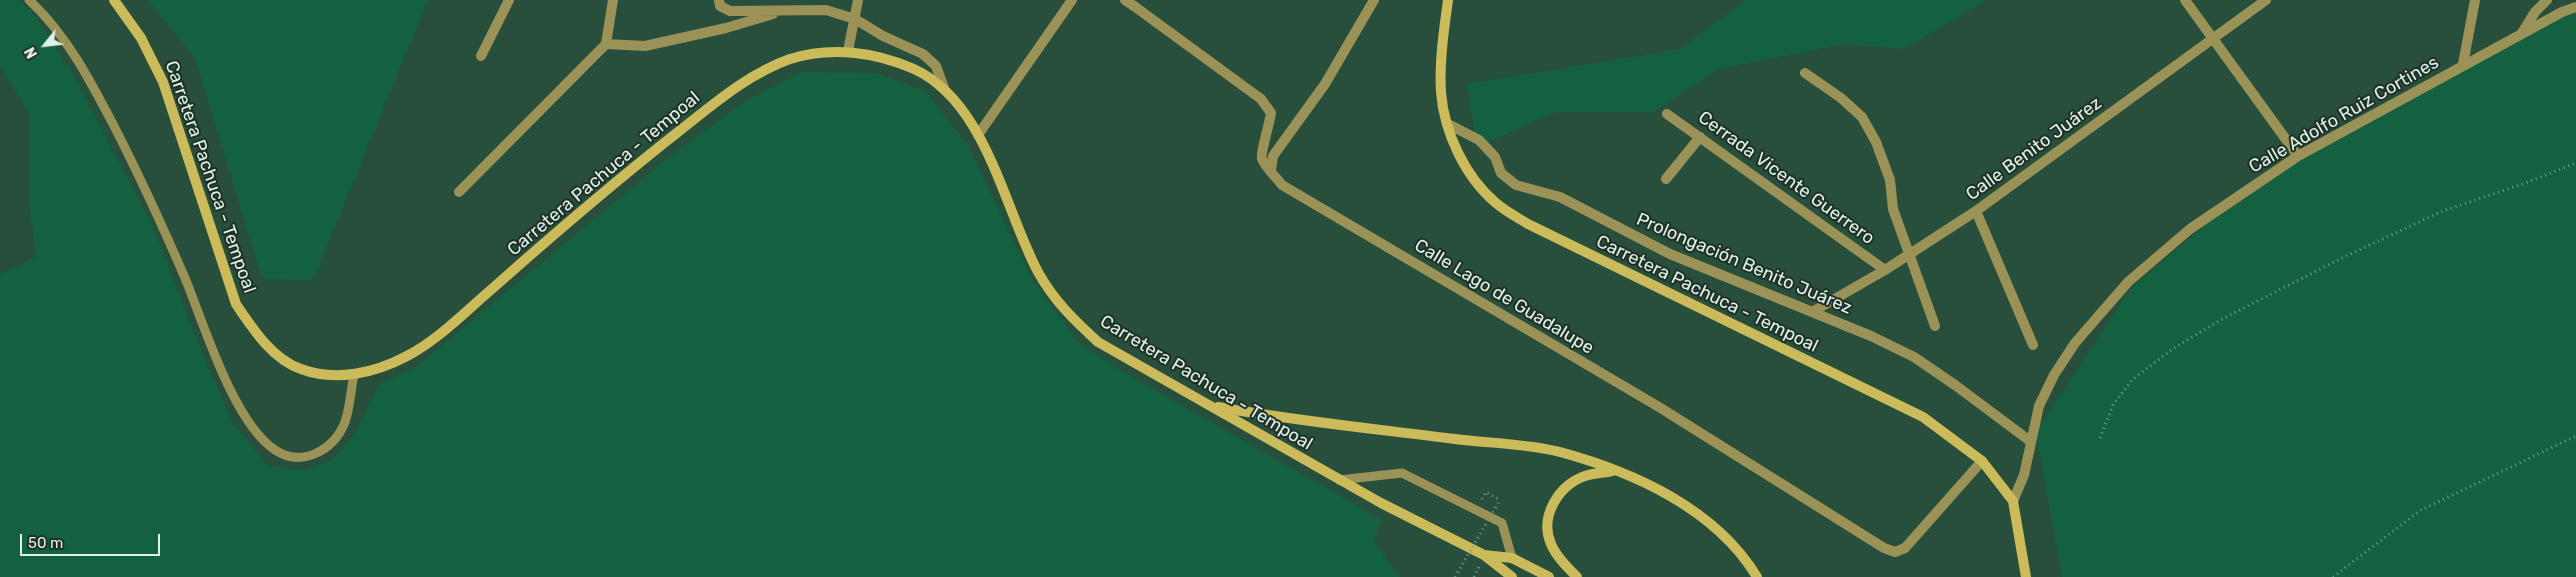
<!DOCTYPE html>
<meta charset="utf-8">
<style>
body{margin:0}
#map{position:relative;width:2576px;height:577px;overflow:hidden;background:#284f3b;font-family:Rubik,sans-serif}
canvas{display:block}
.north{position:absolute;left:20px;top:20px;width:50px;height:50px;-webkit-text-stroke:4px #203127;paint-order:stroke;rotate:241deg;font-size:14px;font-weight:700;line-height:20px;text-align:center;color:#ddf2e5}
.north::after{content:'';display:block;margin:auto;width:18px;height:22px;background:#ddf2e5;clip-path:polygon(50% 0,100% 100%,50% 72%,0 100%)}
.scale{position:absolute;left:20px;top:534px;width:140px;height:22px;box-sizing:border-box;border:2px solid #ddf2e5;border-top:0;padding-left:6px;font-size:15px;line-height:18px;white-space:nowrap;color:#ddf2e5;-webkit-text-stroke:4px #203127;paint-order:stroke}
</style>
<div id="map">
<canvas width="2576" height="577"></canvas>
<div class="north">N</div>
<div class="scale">50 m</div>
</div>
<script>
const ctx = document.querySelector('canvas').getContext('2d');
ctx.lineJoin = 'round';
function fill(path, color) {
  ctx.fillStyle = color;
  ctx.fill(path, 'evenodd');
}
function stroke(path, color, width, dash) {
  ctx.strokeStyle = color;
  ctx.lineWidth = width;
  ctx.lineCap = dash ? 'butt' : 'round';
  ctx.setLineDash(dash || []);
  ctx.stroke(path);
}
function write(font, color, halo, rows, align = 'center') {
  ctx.font = font + ' Rubik,sans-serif';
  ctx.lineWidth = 4;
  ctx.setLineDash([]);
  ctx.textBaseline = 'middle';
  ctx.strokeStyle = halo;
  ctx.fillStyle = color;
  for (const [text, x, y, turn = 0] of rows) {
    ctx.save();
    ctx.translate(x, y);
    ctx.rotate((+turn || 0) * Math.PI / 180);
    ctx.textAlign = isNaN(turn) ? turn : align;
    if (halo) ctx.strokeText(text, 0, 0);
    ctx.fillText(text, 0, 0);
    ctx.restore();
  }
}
fill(new Path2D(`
 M 0,0 L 17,0 L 32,11 L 73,74 L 154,229 L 189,321 L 232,422 L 268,466 L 303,470 L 332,460 L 352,438 L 379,384 L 416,367 L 668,158 L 745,101 L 802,72 L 876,73 L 925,91 L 967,144 L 1032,279 L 1078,342 L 1120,370 L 1382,520 L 1373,541 L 1400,577 L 0,577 L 0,274 L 36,257 L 29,203 L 29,114 L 0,65 Z
 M 148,0 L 428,0 L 313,280 L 262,279 L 195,58 Z
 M 1746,0 L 1987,0 L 1904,49 L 1844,44 L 1719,69 L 1653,112 L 1557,112 L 1477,147 L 1467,84 L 1680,49 Z
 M 2576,12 L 2576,577 L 2062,577 L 2036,432 L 2132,287 L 2249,188 L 2540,22 Z`), '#136140');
stroke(new Path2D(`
 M 2100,438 L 2113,405 L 2133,379 L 2174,348 L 2224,318 L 2348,255 L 2443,211 L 2523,184 L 2576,163
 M 1482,499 L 1486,492 L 1500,500
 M 1474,577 L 1479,567
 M 2333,577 L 2421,510 L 2576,436`), '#7a9988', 3, [1, 4]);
stroke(new Path2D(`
 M 29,0 C 67,35 91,82 115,128 C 140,177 163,227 185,278 C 204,324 233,422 275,450 C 302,468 334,450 345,422 C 350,408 351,389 354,374
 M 1339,480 L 1402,473 L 1502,523 L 1512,558`), '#9b9257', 9);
stroke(new Path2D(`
 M 1125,0 L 1134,6`), '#9b9257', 10);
stroke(new Path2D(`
 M 719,0 L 720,6 L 730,11 L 826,10 L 855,19 L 883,36 L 923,54 L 936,66 L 944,88
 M 2185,0 L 2298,156
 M 1134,6 L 1261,99 L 1271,113 C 1270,122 1260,154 1262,159 C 1266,168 1276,177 1282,185 L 1659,407 L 1884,548 L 1895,552 L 1905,548 L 1982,461
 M 2522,33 L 2535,12 L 2547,0
 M 606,44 L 645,46 L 726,28 L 773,14
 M 606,44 L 613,0
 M 848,51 L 858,0
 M 481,56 L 509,0
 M 2463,64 L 2475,0
 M 1805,73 L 1841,98 L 1862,117 L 1876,142 L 1890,180 L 1893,209 L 1935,326
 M 1667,114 L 1885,270
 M 1448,124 L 1479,140 L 1495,157 L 1501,173 L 1516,185 L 1560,197 L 1670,254 L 1871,336 L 1914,357 L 1955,385 L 2030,441
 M 978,135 L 1072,0
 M 1271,170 L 1273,156 L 1325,84 L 1374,0
 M 1666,179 L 1700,137
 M 459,192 L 606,44
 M 1976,211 L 2033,345
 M 1812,312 L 1885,270 L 1976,211 L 2266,0
 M 2013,501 L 2024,475 L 2039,406 L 2054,375 L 2075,343 L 2128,282 L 2190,229 L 2298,156 L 2562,12 L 2576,7`), '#9b9257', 10);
stroke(new Path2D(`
 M 114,0 L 141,38 L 163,82 L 236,304 C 253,329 272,359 301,369 C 336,382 375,373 407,356 C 438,340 466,311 493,288 C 555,233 618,179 683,128 C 716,102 750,73 790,59 C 831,46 875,52 914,69 C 986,102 1004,208 1038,272 C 1054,301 1075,321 1098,342 L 1381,503 L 1484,555 L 1512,558 L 1549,577
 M 1448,0 C 1444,30 1439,62 1441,92 C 1444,132 1465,177 1496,203 C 1505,211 1517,217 1528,224 L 1923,417 L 1982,461 L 2013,501 L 2026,577
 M 1218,407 C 1296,421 1376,429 1455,439 C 1486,443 1531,444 1560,452 C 1634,472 1716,509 1757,577
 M 1484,555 L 1512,577
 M 1577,577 C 1567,567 1556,556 1551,544 C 1539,516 1559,485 1585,476 C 1594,473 1603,473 1612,471`), '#cbbb5a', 10);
stroke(new Path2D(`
 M 1455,577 L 1500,500`), '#7a9988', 3, [1, 4]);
write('18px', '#ddf2e5', '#203127', [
 ["Calle Adolfo Ruiz Cortines",2344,115,-30],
 ["Calle Benito Juárez",2034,149,-36],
 ["Carretera Pachuca - Tempoal",604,174,-40],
 ["Carretera Pachuca - Tempoal",210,177,71],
 ["Cerrada Vicente Guerrero",1786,178,36],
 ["Prolongación Benito Juárez",1744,264,23],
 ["Carretera Pachuca - Tempoal",1707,294,26],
 ["Calle Lago de Guadalupe",1504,297,31],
 ["Carretera Pachuca - Tempoal",1206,383,31]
]);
</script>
